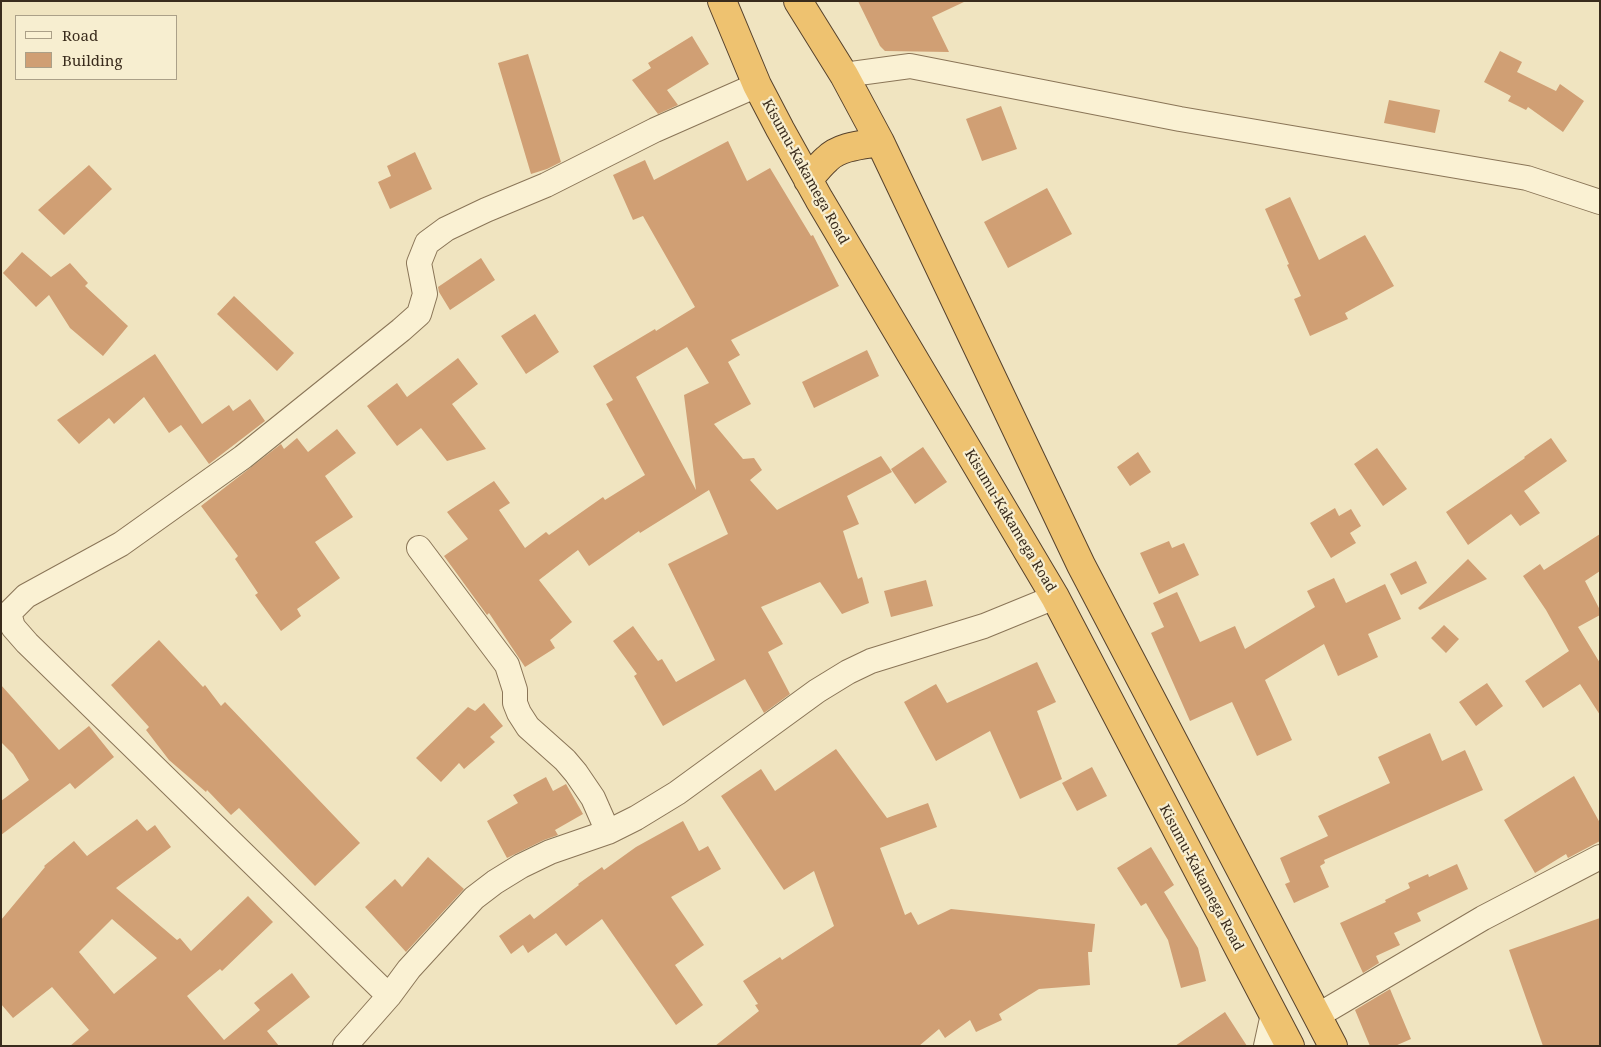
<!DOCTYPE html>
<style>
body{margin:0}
#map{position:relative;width:1601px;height:1047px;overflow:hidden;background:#f0e4c0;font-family:"Noto Serif",serif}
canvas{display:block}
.frame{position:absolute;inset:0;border:2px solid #392b1c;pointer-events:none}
.legend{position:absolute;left:15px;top:15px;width:162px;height:65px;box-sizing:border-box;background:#f7eed0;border:1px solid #aba088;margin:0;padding:6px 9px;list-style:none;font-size:15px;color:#392b1c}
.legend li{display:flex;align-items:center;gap:10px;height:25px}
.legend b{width:25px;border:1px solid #aba088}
</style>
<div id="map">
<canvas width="1601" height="1047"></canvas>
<div class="frame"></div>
<ul class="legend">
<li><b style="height:6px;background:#faf1d3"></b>Road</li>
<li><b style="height:14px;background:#d09f74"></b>Building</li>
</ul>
</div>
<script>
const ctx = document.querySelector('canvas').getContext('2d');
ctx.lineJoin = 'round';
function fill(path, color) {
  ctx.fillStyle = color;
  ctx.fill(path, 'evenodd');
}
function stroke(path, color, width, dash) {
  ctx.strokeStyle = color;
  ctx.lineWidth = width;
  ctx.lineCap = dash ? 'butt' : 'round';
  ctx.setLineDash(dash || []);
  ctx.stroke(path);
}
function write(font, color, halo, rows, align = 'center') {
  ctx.font = font + ' "Noto Serif",serif';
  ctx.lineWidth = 4.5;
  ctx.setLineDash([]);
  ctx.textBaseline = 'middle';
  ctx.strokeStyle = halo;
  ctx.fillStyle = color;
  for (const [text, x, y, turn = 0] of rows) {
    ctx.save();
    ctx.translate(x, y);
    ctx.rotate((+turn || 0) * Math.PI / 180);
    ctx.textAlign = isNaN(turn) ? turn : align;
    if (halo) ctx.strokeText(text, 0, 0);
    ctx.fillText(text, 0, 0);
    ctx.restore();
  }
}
fill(new Path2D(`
 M 858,1 L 966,1 L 932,17 L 949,52 L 885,51 L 880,46 Z
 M 692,36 L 709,64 L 667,90 L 678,105 L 658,114 L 632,80 L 651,68 L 648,63 Z
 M 1500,51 L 1522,62 L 1517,72 L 1556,91 L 1560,84 L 1584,101 L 1563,132 L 1528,107 L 1526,110 L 1508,101 L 1511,96 L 1484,82 Z
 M 528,54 L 561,162 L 547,169 L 531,174 L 498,63 Z
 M 1389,100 L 1440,110 L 1435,133 L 1384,123 Z
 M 1001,106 L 1017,149 L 982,161 L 966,119 Z
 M 728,141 L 747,181 L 770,168 L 811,236 L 813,235 L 839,286 L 731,340 L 740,355 L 728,362 L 751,404 L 714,424 L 743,459 L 754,458 L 762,470 L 750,480 L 777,510 L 881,456 L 892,472 L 847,496 L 859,524 L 843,531 L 858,579 L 862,577 L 869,603 L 842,614 L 820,582 L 761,607 L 783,644 L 768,652 L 790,694 L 764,713 L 745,679 L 663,726 L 634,676 L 637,674 L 613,641 L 633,626 L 658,661 L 662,659 L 676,682 L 715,660 L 668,564 L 728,534 L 709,490 L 640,533 L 639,531 L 589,566 L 578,550 L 539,580 L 572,622 L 550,640 L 555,648 L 525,667 L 489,613 L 487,615 L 444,556 L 468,539 L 447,512 L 494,481 L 510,503 L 499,510 L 525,548 L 546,532 L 549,535 L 603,497 L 605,500 L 645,475 L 606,404 L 613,400 L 593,366 L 655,329 L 656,331 L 695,307 L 643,216 L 633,220 L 613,175 L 645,160 L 654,180 ZM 687,347 L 709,383 L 684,395 L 696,490 L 636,377 Z
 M 415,152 L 432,189 L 390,209 L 378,182 L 391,176 L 387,166 Z
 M 89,165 L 112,189 L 64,235 L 38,210 Z
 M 1047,188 L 1072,234 L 1008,268 L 984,222 Z
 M 1290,197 L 1319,260 L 1365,235 L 1394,286 L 1345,313 L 1348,319 L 1310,336 L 1294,299 L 1301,296 L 1287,265 L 1289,264 L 1265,209 Z
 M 22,252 L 51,277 L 70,263 L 88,283 L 85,286 L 128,326 L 103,356 L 70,328 L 49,295 L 36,307 L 3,273 Z
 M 481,258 L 495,280 L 450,310 L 439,292 L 438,287 Z
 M 234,296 L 294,353 L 277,371 L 217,314 Z
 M 535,314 L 559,352 L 526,374 L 501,336 Z
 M 867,350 L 879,376 L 814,408 L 802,382 Z
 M 155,354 L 202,424 L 229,405 L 233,411 L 250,399 L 265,421 L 209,464 L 181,425 L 169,433 L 144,397 L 114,424 L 109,418 L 79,444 L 57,420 Z
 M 458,358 L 478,384 L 452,404 L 486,449 L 447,461 L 421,428 L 397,446 L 367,406 L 397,383 L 407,397 Z
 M 337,429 L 356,453 L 325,476 L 353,517 L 315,542 L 340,578 L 297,609 L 301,616 L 281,631 L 255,595 L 258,593 L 235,559 L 238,556 L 201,506 L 281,444 L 284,449 L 297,438 L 308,452 Z
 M 1551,438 L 1567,461 L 1524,491 L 1540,513 L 1520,526 L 1511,514 L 1468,545 L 1446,512 L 1525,458 L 1524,457 Z
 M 923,447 L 947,482 L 915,504 L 891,469 Z
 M 1377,448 L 1407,489 L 1383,506 L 1354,464 Z
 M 1138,452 L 1151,472 L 1130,486 L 1117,467 Z
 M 1335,508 L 1339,516 L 1351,509 L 1361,526 L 1350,533 L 1356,543 L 1331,558 L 1310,523 Z
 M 1600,534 L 1600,571 L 1585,581 L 1600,610 L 1600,615 L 1578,627 L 1600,663 L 1600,715 L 1580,684 L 1543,708 L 1525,681 L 1569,651 L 1546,610 L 1523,576 L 1540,564 L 1544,570 Z
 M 1169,541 L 1172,548 L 1184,543 L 1199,575 L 1159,594 L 1140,553 Z
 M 1468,559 L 1487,579 L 1420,610 L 1418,608 Z
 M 1416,561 L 1427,583 L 1401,595 L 1390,574 Z
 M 1334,578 L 1346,603 L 1385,584 L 1401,619 L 1368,634 L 1378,657 L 1338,676 L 1324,644 L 1265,680 L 1292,740 L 1257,756 L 1232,702 L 1190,721 L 1151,633 L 1164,627 L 1153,603 L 1177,592 L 1200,642 L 1235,626 L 1245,649 L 1315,607 L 1307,591 Z
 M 926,580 L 933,606 L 891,617 L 884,591 Z
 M 1444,625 L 1459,639 L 1446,653 L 1431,638 Z
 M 159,640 L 203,687 L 205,685 L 221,706 L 225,702 L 360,843 L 315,886 L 239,808 L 231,815 L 207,790 L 206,792 L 169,760 L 146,730 L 149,727 L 111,685 Z
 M 1037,662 L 1056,702 L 1037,711 L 1062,779 L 1020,799 L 990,731 L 936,761 L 904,702 L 936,684 L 947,703 Z
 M 1487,683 L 1503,706 L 1476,726 L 1459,702 Z
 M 1,685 L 59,750 L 89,726 L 114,757 L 75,789 L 70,783 L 1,835 L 1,801 L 29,780 L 13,754 L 1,742 Z
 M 484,703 L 503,726 L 490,737 L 495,742 L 464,769 L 459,763 L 441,782 L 416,758 L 468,707 L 475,711 Z
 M 1430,733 L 1442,761 L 1465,750 L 1483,790 L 1324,860 L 1325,863 L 1320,866 L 1329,887 L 1294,903 L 1285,884 L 1290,882 L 1280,858 L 1328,836 L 1318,816 L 1390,783 L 1378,757 Z
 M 836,749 L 887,818 L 928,803 L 937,827 L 880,848 L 905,915 L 911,912 L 918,925 L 951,909 L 1095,924 L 1092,952 L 1088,952 L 1090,985 L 1039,989 L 999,1014 L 1002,1020 L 976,1032 L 970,1020 L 945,1038 L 939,1029 L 919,1046 L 715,1046 L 759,1011 L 755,1005 L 758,1004 L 743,981 L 780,957 L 782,960 L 834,926 L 814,871 L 784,890 L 721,796 L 761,769 L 775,791 Z
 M 1092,767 L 1107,796 L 1077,811 L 1062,783 Z
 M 1574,776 L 1600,823 L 1600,841 L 1568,858 L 1566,854 L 1535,873 L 1504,820 Z
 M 546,777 L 553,791 L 566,784 L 583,814 L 555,830 L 558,835 L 544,840 L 507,858 L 487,821 L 518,803 L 513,795 Z
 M 137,819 L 147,831 L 155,825 L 171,847 L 116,888 L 177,940 L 180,938 L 191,951 L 248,896 L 273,922 L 222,971 L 220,969 L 187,996 L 224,1040 L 260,1010 L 254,1003 L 292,973 L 310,997 L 267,1031 L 279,1046 L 70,1046 L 89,1030 L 52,987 L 13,1018 L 1,1004 L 1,920 L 45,867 L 44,866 L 74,841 L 87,856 ZM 112,919 L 157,958 L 114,994 L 79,952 Z
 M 683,821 L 699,851 L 708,846 L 721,869 L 671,897 L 704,945 L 675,965 L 703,1005 L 676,1025 L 602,919 L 566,946 L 556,933 L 528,953 L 523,945 L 511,954 L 499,936 L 530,914 L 534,919 L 579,885 L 578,884 L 602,867 L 604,870 L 636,847 Z
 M 1151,847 L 1174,885 L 1164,892 L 1198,948 L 1206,981 L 1181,988 L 1168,940 L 1146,903 L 1141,906 L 1117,868 Z
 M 428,857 L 464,889 L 406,952 L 365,907 L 395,879 L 402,887 Z
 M 1457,864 L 1468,889 L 1417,913 L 1421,921 L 1394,933 L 1400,945 L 1376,956 L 1379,963 L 1363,973 L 1340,923 L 1386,902 L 1385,900 L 1410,888 L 1408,883 L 1428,874 L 1429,877 Z
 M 1600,918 L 1600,1046 L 1543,1046 L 1509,950 Z
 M 1390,989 L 1411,1039 L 1395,1046 L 1370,1046 L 1355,1010 Z
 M 1225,1012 L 1247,1046 L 1175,1046 L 1206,1025 Z`), '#d09f74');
const minor = new Path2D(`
 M 844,75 L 910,66 L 1180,119 L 1527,178 L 1600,202
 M 419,548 L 507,665 L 515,690 L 515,703 L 519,713 L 528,727 L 565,760 L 576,773 L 593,798 L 608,832
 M 389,996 L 27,643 L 13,627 L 9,613 L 26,596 L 121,544 L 243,457 L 401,330 L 419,314 L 425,294 L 419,263 L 427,243 L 446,229 L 486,210 L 546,185 L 655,130 L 757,85
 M 1317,1016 L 1483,918 L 1600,857
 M 345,1046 L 389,996 L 409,969 L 474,898 L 495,882 L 521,866 L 550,852 L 608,832 L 636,818 L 677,793 L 817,691 L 848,672 L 871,661 L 984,626 L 1055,597
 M 1266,1046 L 1273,1014`);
const trunk = new Path2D(`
 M 722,1 L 757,85 L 780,129 L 819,199 L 1055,597 L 1290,1046
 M 798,1 L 844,75 L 880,142 L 1081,565 L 1333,1046
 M 808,180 C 814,173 820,165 827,159 C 840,146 862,145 880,142`);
stroke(minor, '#8a7557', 26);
stroke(trunk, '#57422c', 30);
stroke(minor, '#faf1d3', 24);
stroke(trunk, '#eec270', 28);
write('14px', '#392b1c', '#f7eed0', [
 ["Kisumu-Kakamega Road",805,172,61],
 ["Kisumu-Kakamega Road",1010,521,59],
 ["Kisumu-Kakamega Road",1201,878,62]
]);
</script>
